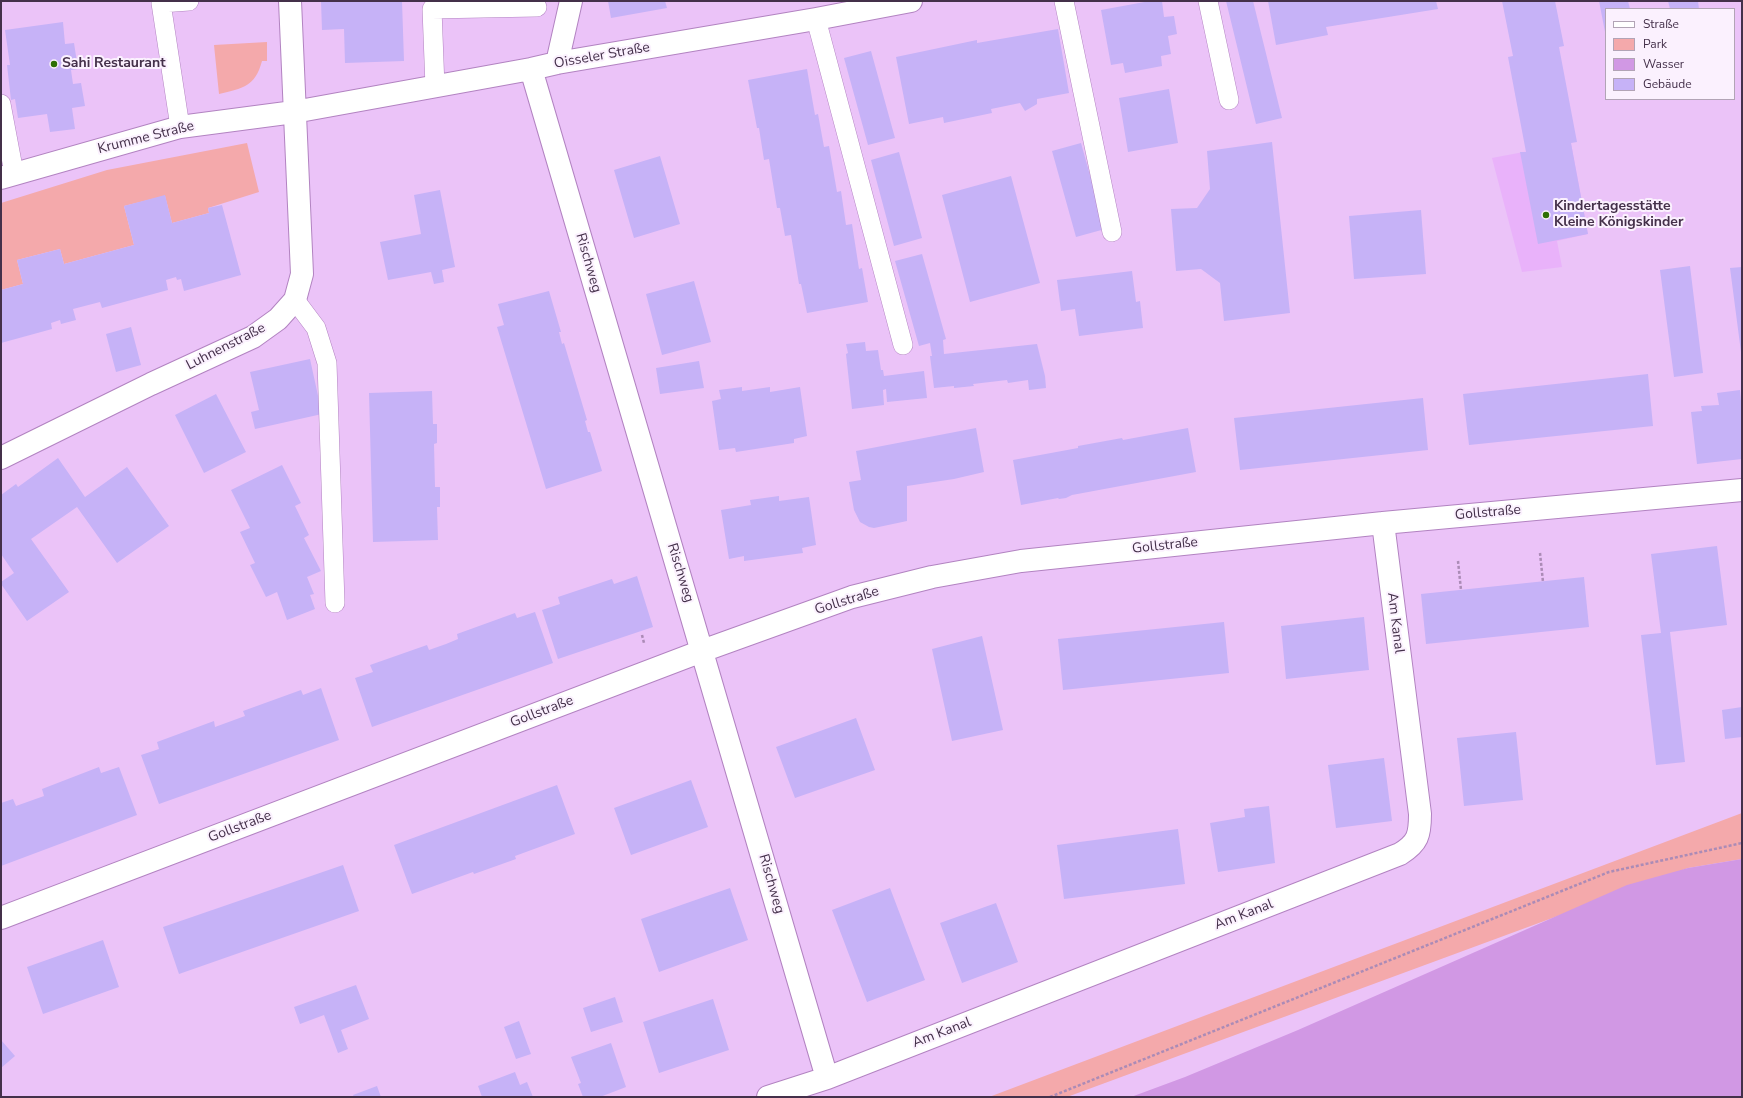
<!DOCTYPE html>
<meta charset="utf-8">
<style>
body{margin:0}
#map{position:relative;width:1743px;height:1098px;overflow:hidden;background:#ebc3f8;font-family:"Nunito Sans",sans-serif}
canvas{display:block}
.frame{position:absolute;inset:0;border:2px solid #44304a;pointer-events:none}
.legend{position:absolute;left:1605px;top:8px;width:130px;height:92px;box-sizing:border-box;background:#fbf1fe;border:1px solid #b2a4b6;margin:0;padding:5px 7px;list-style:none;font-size:12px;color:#44304a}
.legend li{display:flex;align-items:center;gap:8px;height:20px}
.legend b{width:20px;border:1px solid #b2a4b6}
</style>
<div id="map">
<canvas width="1743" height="1098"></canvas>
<div class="frame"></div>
<ul class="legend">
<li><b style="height:5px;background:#fff"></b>Straße</li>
<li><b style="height:11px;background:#f4a9ab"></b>Park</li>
<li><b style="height:11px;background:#d198e4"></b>Wasser</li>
<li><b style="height:11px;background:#c6b2f7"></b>Gebäude</li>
</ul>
</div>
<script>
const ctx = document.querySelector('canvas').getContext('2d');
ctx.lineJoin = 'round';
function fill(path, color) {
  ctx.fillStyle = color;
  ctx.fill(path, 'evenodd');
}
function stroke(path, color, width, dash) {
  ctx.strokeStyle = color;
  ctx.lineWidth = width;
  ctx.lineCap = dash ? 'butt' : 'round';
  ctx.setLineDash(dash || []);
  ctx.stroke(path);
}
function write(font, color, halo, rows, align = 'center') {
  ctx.font = font + ' "Nunito Sans",sans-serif';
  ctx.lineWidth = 4;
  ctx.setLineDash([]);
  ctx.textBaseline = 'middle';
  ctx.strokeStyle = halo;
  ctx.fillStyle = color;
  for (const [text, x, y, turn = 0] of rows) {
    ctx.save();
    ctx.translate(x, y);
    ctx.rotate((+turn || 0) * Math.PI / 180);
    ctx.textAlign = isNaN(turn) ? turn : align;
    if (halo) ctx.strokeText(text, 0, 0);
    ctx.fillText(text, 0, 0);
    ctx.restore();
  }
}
fill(new Path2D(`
 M 1571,143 L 1588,234 L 1557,241 L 1562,267 L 1522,272 L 1492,158 Z`), '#e9b2fa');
fill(new Path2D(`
 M 267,42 L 267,61 L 262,61 C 255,87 243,88 219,94 L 214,45 Z
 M 247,143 L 259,192 L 208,208 L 209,213 L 172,223 L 165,196 L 124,206 L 134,245 L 64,264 L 60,249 L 17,260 L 23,284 L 1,290 L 1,203 L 107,170 Z
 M 1742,813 L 1742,859 L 1688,868 L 1067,1097 L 989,1097 Z`), '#f4a9ab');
fill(new Path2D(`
 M 1742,859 L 1742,1097 L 1131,1097 L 1185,1077 L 1298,1030 L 1627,885 L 1688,868 Z`), '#d198e4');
fill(new Path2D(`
 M 321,1 L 402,1 L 404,61 L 345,63 L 344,29 L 322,30 Z
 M 608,1 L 665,1 L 667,8 L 611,18 Z
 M 1150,1 L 1162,1 L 1164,17 L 1174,16 L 1177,34 L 1168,36 L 1171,54 L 1161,56 L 1162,66 L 1125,73 L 1123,63 L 1111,65 L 1101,10 Z
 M 1226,1 L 1253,1 L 1282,118 L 1256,124 Z
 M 1268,1 L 1436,1 L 1438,9 L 1326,27 L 1328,35 L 1276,45 Z
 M 1502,1 L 1555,1 L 1564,46 L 1559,47 L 1577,142 L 1571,143 L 1588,234 L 1538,244 L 1520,152 L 1526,152 L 1508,57 L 1513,56 Z
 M 1599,1 L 1628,1 L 1630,9 L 1606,9 L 1606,37 Z
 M 1668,1 L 1698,1 L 1699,9 L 1670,9 Z
 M 63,22 L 65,44 L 74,43 L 78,69 L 71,70 L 73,84 L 81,83 L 85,106 L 72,108 L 75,129 L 50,132 L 47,114 L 18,118 L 15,99 L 11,100 L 7,65 L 10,65 L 5,30 Z
 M 1058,29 L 1069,93 L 1037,99 L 1037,104 L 1025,111 L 1020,103 L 991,109 L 992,113 L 944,123 L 943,117 L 909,124 L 896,57 L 977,40 L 977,43 Z
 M 871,51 L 895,138 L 868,145 L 844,58 Z
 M 807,69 L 815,115 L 818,114 L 824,147 L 829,146 L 837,192 L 841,191 L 846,225 L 852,224 L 859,269 L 862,268 L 868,302 L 807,313 L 801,284 L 799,284 L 791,235 L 785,236 L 780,208 L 777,208 L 769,159 L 764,160 L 759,128 L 757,128 L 748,80 Z
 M 1169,89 L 1178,143 L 1128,152 L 1119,98 Z
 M 1272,142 L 1290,313 L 1224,321 L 1220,283 L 1201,269 L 1176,271 L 1171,209 L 1197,208 L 1210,189 L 1207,151 Z
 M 1081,143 L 1105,229 L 1076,237 L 1052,151 Z
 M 899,152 L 922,238 L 894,246 L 871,160 Z
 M 660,156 L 680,224 L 634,238 L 614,170 Z
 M 1011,176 L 1040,283 L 970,302 L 942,195 Z
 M 440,190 L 455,267 L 442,270 L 444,282 L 434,284 L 431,272 L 388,280 L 380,242 L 421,234 L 414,195 Z
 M 165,195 L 172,223 L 209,213 L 208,208 L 222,205 L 241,275 L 184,291 L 181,279 L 177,280 L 176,277 L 166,280 L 168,290 L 102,308 L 100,302 L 73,309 L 76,320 L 61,324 L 60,320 L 51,323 L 52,329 L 1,343 L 1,290 L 23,284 L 17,260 L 60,249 L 64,264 L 134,245 L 124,206 Z
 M 1421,210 L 1426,274 L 1354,279 L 1349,216 Z
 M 922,254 L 946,339 L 943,340 L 944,354 L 1037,344 L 1045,376 L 1046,388 L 1029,390 L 1028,380 L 1008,383 L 1007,380 L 973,384 L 974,386 L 954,388 L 954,386 L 934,388 L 930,356 L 932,356 L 930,343 L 919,346 L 895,261 Z
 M 1690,266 L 1703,373 L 1674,377 L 1660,270 Z
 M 1742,267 L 1742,352 L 1741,352 L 1730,268 Z
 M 1132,271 L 1136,302 L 1140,301 L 1143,328 L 1079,336 L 1075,309 L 1061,311 L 1057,280 Z
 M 694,281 L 711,342 L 662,355 L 646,294 Z
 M 549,291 L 561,332 L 559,332 L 562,344 L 564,343 L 587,420 L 585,421 L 588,432 L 590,432 L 602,471 L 546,489 L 497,327 L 504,325 L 498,304 Z
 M 131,327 L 141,365 L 116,372 L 106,334 Z
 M 865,342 L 866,351 L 878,350 L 881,370 L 883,370 L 884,376 L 924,371 L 927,398 L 887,402 L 886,389 L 883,390 L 884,405 L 852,409 L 846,354 L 848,353 L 846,344 Z
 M 310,359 L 322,414 L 255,429 L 251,412 L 259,410 L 250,372 Z
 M 699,361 L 704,388 L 660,394 L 656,368 Z
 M 1648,374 L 1653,426 L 1469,445 L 1463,394 Z
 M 742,387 L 742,391 L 770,387 L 770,392 L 800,387 L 807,436 L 794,439 L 794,443 L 736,452 L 735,448 L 719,450 L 712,401 L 721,399 L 719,390 Z
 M 1740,390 L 1741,401 L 1742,401 L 1742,459 L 1697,464 L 1691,412 L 1702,411 L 1701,406 L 1719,405 L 1717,393 Z
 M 432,391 L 433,424 L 437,424 L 437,443 L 434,444 L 435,487 L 440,487 L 440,507 L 437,507 L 438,540 L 373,542 L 369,393 Z
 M 216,394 L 246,452 L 204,473 L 175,415 Z
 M 1423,398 L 1428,450 L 1240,470 L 1234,418 Z
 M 976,428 L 984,472 L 954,479 L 907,486 L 907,521 L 874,528 L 869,527 L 860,522 L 854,510 L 849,482 L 861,480 L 856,451 Z
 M 1188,428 L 1196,472 L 1072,495 L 1066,498 L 1059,499 L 1058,498 L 1021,505 L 1013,460 L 1078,448 L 1078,446 L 1122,438 L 1123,440 Z
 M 58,458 L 85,497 L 127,467 L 169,526 L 117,563 L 77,507 L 31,539 L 69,592 L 27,621 L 1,584 L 1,582 L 14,573 L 1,554 L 1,495 L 16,484 L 18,487 Z
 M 282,465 L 301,503 L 295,506 L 309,535 L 304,538 L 321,571 L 307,577 L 314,594 L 310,595 L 315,609 L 287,620 L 277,592 L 266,597 L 250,565 L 255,563 L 240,532 L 250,528 L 231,490 Z
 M 779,496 L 779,501 L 809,497 L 816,545 L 802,548 L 803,553 L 744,561 L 744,556 L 729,559 L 721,510 L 751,505 L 750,500 Z
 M 1717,546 L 1727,625 L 1670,632 L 1685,762 L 1656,765 L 1641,635 L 1661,633 L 1651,554 Z
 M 637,576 L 653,627 L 558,659 L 542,610 L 560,604 L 558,597 L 612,579 L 614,584 Z
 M 1584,577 L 1589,627 L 1426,644 L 1421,594 Z
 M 535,612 L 553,663 L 372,727 L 355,678 L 373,672 L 370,665 L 427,645 L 429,650 L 446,644 L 458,639 L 457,634 L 515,613 L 517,618 Z
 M 1364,617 L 1369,670 L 1286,679 L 1281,626 Z
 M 1224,622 L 1229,673 L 1063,690 L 1058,639 Z
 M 982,636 L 1003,730 L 952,741 L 932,649 Z
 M 321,688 L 339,740 L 159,804 L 141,755 L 159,749 L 157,742 L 214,721 L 215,727 L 245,716 L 243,711 L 301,690 L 303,695 Z
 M 1742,707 L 1742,737 L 1725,739 L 1722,710 Z
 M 856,718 L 875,770 L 795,798 L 776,747 Z
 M 1516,732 L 1523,800 L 1464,806 L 1457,738 Z
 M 1384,758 L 1392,821 L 1336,828 L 1328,765 Z
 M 99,767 L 101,773 L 119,767 L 137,815 L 1,866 L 1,803 L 13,799 L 16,806 L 44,796 L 42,789 Z
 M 691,780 L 708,827 L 631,855 L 614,808 Z
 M 557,785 L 575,834 L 515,856 L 516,859 L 474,874 L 473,872 L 412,894 L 394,845 Z
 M 1269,806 L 1275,863 L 1218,872 L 1210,823 L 1245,817 L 1244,809 Z
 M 1178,829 L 1185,884 L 1064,899 L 1057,845 Z
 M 343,865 L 359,911 L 179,974 L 163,927 Z
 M 730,888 L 748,940 L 659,972 L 641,919 Z
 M 890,888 L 925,980 L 867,1002 L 832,910 Z
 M 996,903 L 1018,962 L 962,983 L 940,923 Z
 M 103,940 L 119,987 L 43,1014 L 27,967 Z
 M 356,985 L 369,1019 L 341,1030 L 348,1049 L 338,1053 L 324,1015 L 300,1024 L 294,1007 Z
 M 615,997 L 623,1022 L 591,1032 L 583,1008 Z
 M 713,999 L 729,1050 L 659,1073 L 643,1022 Z
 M 519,1021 L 531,1054 L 516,1059 L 504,1027 Z
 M 1,1040 L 15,1056 L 1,1068 Z
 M 611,1043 L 626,1087 L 600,1097 L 583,1097 L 578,1084 L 581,1083 L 571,1057 Z
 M 515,1072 L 520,1085 L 527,1082 L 533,1097 L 482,1097 L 478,1086 Z
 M 377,1086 L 381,1097 L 354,1097 L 353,1095 Z`), '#c6b2f7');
const service = new Path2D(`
 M 1064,1 L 1112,232
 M 1208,1 L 1229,100
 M 816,19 L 903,345
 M 435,87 L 432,9 L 537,7
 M 1,104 L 14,173
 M 180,127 L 161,3 L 189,1
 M 295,300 L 316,328 L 327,363 L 335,603`);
const minor = new Path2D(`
 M 557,63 L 571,1
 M 531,69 L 827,1078
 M 1,178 L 180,127 L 294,112 L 531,69 L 557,63 L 816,19 L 911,1
 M 1,458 L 151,384 L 253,337 L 278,319 L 295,300 L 302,274 L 290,1
 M 1,918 L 702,651 L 852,597 L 932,577 L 1021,561 L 1383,523 L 1742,490
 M 768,1097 L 827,1078 L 1400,854 C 1418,843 1420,835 1420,814 L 1383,523`);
stroke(service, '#b283c1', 20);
stroke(minor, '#b283c1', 24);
stroke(new Path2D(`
 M 1540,553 L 1543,582
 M 1458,561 L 1461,590
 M 642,635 L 644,643
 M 1050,1097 L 1609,872 L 1742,843`), '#ab8bb6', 2.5, [3, 2]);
stroke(service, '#fff', 19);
stroke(minor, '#fff', 22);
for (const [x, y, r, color] of [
 [54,64,4,"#2e6f05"],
 [1546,215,4,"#2e6f05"]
]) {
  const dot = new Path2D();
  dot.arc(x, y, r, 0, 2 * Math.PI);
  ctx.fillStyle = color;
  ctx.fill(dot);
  stroke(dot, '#fbf1fe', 1.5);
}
write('14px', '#44304a', '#fbf1fe', [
 ["Oisseler Straße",602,56,-10],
 ["Krumme Straße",146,138,-14],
 ["Rischweg",588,263,74],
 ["Luhnenstraße",226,347,-27],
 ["Gollstraße",1488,513,-5],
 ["Gollstraße",1165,546,-6],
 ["Rischweg",680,573,73],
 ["Gollstraße",847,601,-17],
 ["Am Kanal",1395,623,83],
 ["Gollstraße",542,712,-21],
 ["Gollstraße",240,827,-21],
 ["Rischweg",771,884,74],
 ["Am Kanal",1244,915,-21],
 ["Am Kanal",942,1033,-21]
]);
write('bold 14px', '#44304a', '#fbf1fe', [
 ["Sahi Restaurant",62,64],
 ["Kindertagesstätte",1554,207],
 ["Kleine Königskinder",1554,223]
], 'left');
</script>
